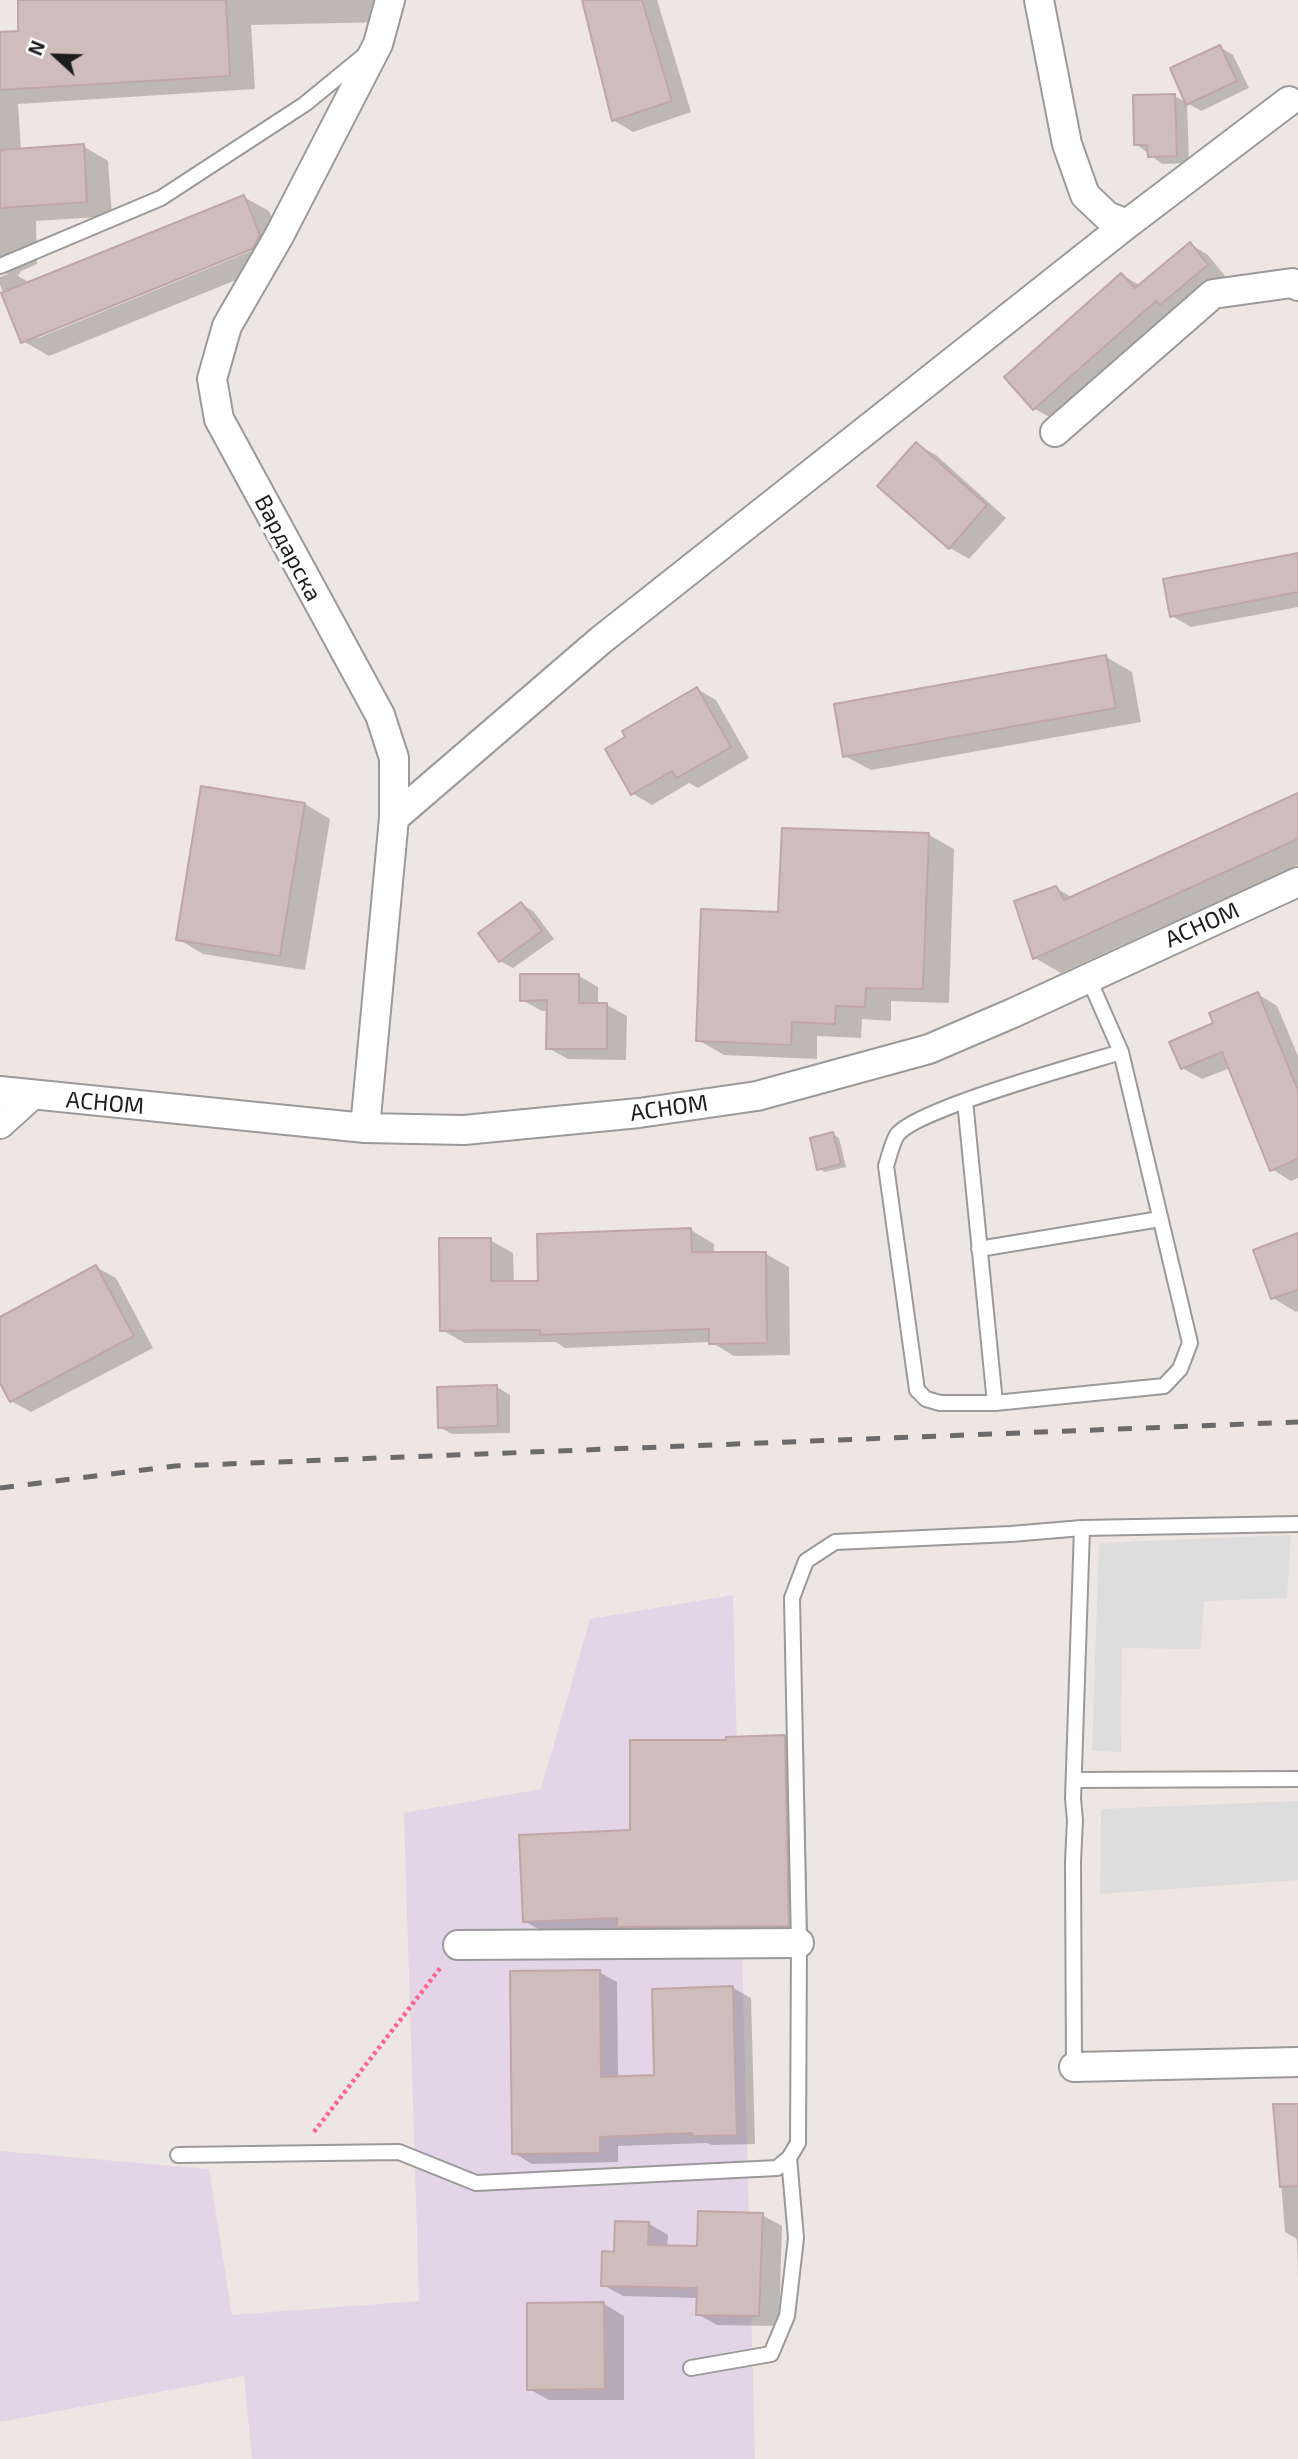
<!DOCTYPE html>
<meta charset="utf-8">
<style>
body{margin:0}
#map{position:relative;width:1298px;height:2459px;overflow:hidden;background:#eee6e2;font-family:"Exo 2",sans-serif}
canvas{display:block}
.north{position:absolute;left:21px;top:21px;width:70px;height:70px;-webkit-text-stroke:5px #fff;paint-order:stroke;rotate:292deg;font-size:19px;font-weight:700;line-height:28px;text-align:center;color:#1d1d1d}
.north::after{content:'';display:block;margin:auto;width:24px;height:32px;background:#1d1d1d;clip-path:polygon(50% 0,100% 100%,50% 72%,0 100%)}
</style>
<div id="map">
<canvas width="1298" height="2459"></canvas>
<div class="north">N</div>
</div>
<script>
const ctx = document.querySelector('canvas').getContext('2d');
ctx.lineJoin = 'round';
function fill(path, color) {
  ctx.fillStyle = color;
  ctx.fill(path, 'evenodd');
}
function stroke(path, color, width, dash) {
  ctx.strokeStyle = color;
  ctx.lineWidth = width;
  ctx.lineCap = dash ? 'butt' : 'round';
  ctx.setLineDash(dash || []);
  ctx.stroke(path);
}
function write(font, color, halo, rows, align = 'center') {
  ctx.font = font + ' "Exo 2",sans-serif';
  ctx.lineWidth = 6;
  ctx.setLineDash([]);
  ctx.textBaseline = 'middle';
  ctx.strokeStyle = halo;
  ctx.fillStyle = color;
  for (const [text, x, y, turn = 0] of rows) {
    ctx.save();
    ctx.translate(x, y);
    ctx.rotate((+turn || 0) * Math.PI / 180);
    ctx.textAlign = isNaN(turn) ? turn : align;
    if (halo) ctx.strokeText(text, 0, 0);
    ctx.fillText(text, 0, 0);
    ctx.restore();
  }
}
fill(new Path2D(`
 M 733,1595 L 755,2459 L 252,2459 L 244,2376 L 0,2422 L 0,2151 L 209,2169 L 232,2315 L 419,2301 L 404,1813 L 541,1789 L 590,1619 Z`), '#e4d4e8');
fill(new Path2D(`
 M 1291,1535 L 1287,1598 L 1204,1601 L 1201,1649 L 1122,1648 L 1121,1752 L 1092,1751 L 1099,1543 Z
 M 1298,1801 L 1298,1880 L 1100,1894 L 1101,1809 Z`), '#ddd');
fill(new Path2D(`
 M 20,0 L 386,0 L 386,22 L 251,25 L 255,89 L 18,104 L 21,150 L 83,146 L 108,161 L 112,216 L 36,221 L 37,264 L 21,271 L 18,276 L 30,283 L 244,197 L 269,211 L 285,251 L 278,263 L 49,356 L 23,341 L 0,285 L 0,277 L 8,274 L 0,272 L 0,34 L 20,33 ZM 260,244 L 261,247 L 38,338 L 38,334 Z
 M 584,0 L 657,0 L 691,112 L 633,132 L 613,120 Z
 M 1220,47 L 1233,55 L 1249,88 L 1201,111 L 1187,103 L 1189,163 L 1162,164 L 1136,144 L 1174,96 L 1188,103 Z
 M 1190,244 L 1208,255 L 1225,276 L 1053,419 L 1035,409 L 1122,275 L 1141,286 Z
 M 916,444 L 936,455 L 1006,518 L 969,559 L 950,548 Z
 M 1298,555 L 1298,607 L 1191,627 L 1172,616 Z
 M 1106,657 L 1132,672 L 1141,722 L 871,770 L 845,756 Z
 M 697,689 L 716,700 L 749,758 L 698,788 L 689,783 L 652,805 L 632,793 Z
 M 1298,795 L 1298,865 L 1061,973 L 1035,958 L 1056,888 L 1073,898 Z
 M 305,804 L 330,819 L 305,970 L 203,954 L 178,939 Z
 M 929,835 L 954,849 L 949,1003 L 891,1001 L 891,1021 L 862,1019 L 861,1038 L 817,1036 L 817,1059 L 724,1055 L 698,1040 L 780,914 Z
 M 522,904 L 534,912 L 554,939 L 513,968 L 500,961 Z
 M 579,976 L 598,987 L 598,1005 L 607,1005 L 627,1016 L 626,1060 L 568,1059 L 548,1048 L 548,1011 L 542,1011 L 522,1000 Z
 M 1258,994 L 1277,1006 L 1298,1056 L 1298,1178 L 1291,1181 L 1272,1169 L 1230,1068 L 1202,1079 L 1182,1068 L 1216,1024 Z
 M 833,1134 L 839,1138 L 846,1167 L 825,1172 L 819,1169 Z
 M 691,1230 L 714,1244 L 714,1254 L 766,1254 L 789,1267 L 790,1355 L 734,1356 L 711,1342 L 565,1348 L 556,1342 L 465,1343 L 442,1330 L 490,1240 L 513,1253 L 514,1283 L 540,1283 Z
 M 1298,1235 L 1298,1311 L 1296,1312 L 1273,1298 Z
 M 96,1267 L 116,1278 L 153,1348 L 31,1412 L 11,1401 L 0,1379 L 0,1319 Z
 M 497,1387 L 510,1395 L 510,1433 L 452,1434 L 439,1427 Z
 M 785,1737 L 804,1748 L 808,1937 L 638,1938 L 622,1929 L 544,1932 L 524,1921 L 632,1831 L 728,1742 Z
 M 599,1972 L 617,1982 L 618,2078 L 656,2076 L 733,1988 L 751,1998 L 755,2144 L 712,2145 L 707,2143 L 618,2146 L 618,2162 L 532,2164 L 514,2153 Z
 M 1298,2105 L 1298,2280 L 1297,2239 L 1285,2232 L 1275,2106 Z
 M 762,2215 L 782,2226 L 779,2326 L 717,2325 L 697,2314 L 698,2298 L 623,2296 L 603,2285 L 616,2253 L 648,2223 L 668,2235 L 667,2247 L 699,2248 Z
 M 604,2304 L 624,2316 L 624,2400 L 549,2400 L 529,2389 Z`), '#0003');
const building = new Path2D(`
 M 18,0 L 226,0 L 230,76 L 0,90 L 0,32 L 18,31 Z
 M 582,0 L 642,0 L 672,101 L 612,121 Z
 M 1220,45 L 1237,81 L 1186,105 L 1170,68 Z
 M 1175,94 L 1177,156 L 1148,157 L 1147,145 L 1134,145 L 1133,95 Z
 M 84,144 L 87,202 L 0,208 L 0,150 Z
 M 244,195 L 260,235 L 252,249 L 21,343 L 1,293 Z
 M 1190,242 L 1208,265 L 1160,305 L 1156,301 L 1033,410 L 1004,377 L 1121,273 L 1135,288 Z
 M 916,442 L 987,505 L 949,549 L 877,486 Z
 M 1298,553 L 1298,592 L 1170,617 L 1163,579 Z
 M 1106,655 L 1116,708 L 843,757 L 834,704 Z
 M 697,687 L 731,747 L 677,778 L 672,771 L 631,795 L 605,749 L 625,737 L 622,731 Z
 M 201,786 L 305,803 L 280,956 L 176,940 Z
 M 1298,793 L 1298,839 L 1033,959 L 1014,901 L 1056,886 L 1064,900 Z
 M 782,828 L 929,833 L 923,989 L 866,988 L 865,1007 L 836,1006 L 835,1024 L 792,1022 L 791,1045 L 696,1041 L 701,909 L 778,912 Z
 M 521,902 L 542,931 L 499,962 L 478,933 Z
 M 520,974 L 579,974 L 579,1003 L 607,1003 L 607,1049 L 546,1049 L 547,1000 L 520,1001 Z
 M 1258,992 L 1298,1090 L 1298,1159 L 1270,1171 L 1222,1052 L 1181,1069 L 1169,1042 L 1213,1023 L 1209,1013 Z
 M 833,1132 L 841,1164 L 817,1170 L 810,1138 Z
 M 691,1228 L 692,1252 L 766,1252 L 767,1343 L 709,1344 L 709,1329 L 540,1335 L 540,1330 L 440,1331 L 439,1238 L 491,1238 L 491,1281 L 538,1281 L 537,1234 Z
 M 1298,1233 L 1298,1290 L 1271,1299 L 1253,1250 Z
 M 96,1265 L 134,1336 L 10,1402 L 0,1383 L 0,1317 Z
 M 497,1385 L 498,1426 L 438,1428 L 437,1387 Z
 M 785,1735 L 789,1926 L 617,1927 L 617,1918 L 523,1922 L 519,1835 L 630,1830 L 630,1740 L 726,1740 L 726,1737 Z
 M 600,1970 L 601,2077 L 654,2075 L 652,1989 L 733,1986 L 737,2135 L 692,2136 L 692,2133 L 600,2137 L 600,2153 L 512,2154 L 510,1971 Z
 M 1273,2104 L 1298,2104 L 1298,2186 L 1280,2187 Z
 M 698,2211 L 763,2213 L 759,2316 L 696,2315 L 697,2288 L 601,2286 L 602,2251 L 614,2252 L 615,2221 L 649,2222 L 648,2245 L 697,2246 Z
 M 604,2302 L 605,2389 L 527,2390 L 527,2303 Z`);
fill(building, '#cebdbb');
stroke(building, '#c0a6a4', 2);
const service = new Path2D(`
 M 0,266 L 161,198 L 305,104 L 366,54
 M 1088,977 L 1121,1052 L 1190,1343 L 1180,1369 L 1164,1386 L 995,1403 L 940,1403 L 926,1399 L 917,1390 L 886,1166 C 889,1157 892,1143 897,1135 C 916,1109 1082,1064 1121,1052
 M 965,1101 L 995,1403
 M 979,1249 L 1160,1219
 M 1075,1780 L 1298,1779
 M 1074,2067 L 1073,1861 L 1075,1820 L 1073,1799 L 1082,1528
 M 178,2155 L 399,2152 L 476,2183 L 777,2168 L 789,2158 L 798,2143 L 799,1943 L 792,1598 L 806,1561 L 835,1542 L 1011,1534 L 1082,1528 L 1298,1524
 M 691,2368 L 771,2354 L 787,2316 L 796,2238 L 789,2158`);
const minor = new Path2D(`
 M 1039,0 L 1067,144 L 1085,195 L 1107,216 L 1127,224 L 1289,101
 M 1055,432 L 1213,294 L 1292,283 L 1298,286
 M 394,818 L 601,640 L 1127,224
 M 0,1091 L 365,1128 L 464,1130 L 639,1113 L 757,1096 L 929,1049 L 1013,1013 L 1298,882
 M 0,1124 L 31,1096
 M 365,1128 L 394,818 L 394,758 L 380,715 L 219,419 L 212,379 L 227,326 L 279,236 L 378,44 L 390,0
 M 458,1945 L 799,1943
 M 1074,2067 L 1298,2062`);
stroke(service, '#9a9a9a', 18);
stroke(minor, '#9a9a9a', 32);
stroke(new Path2D(`
 M 314,2132 L 441,1967`), '#fd658e', 4.5, [3.5, 3.5]);
stroke(service, '#fff', 14);
stroke(minor, '#fff', 28);
stroke(new Path2D(`
 M 0,1488 L 175,1466 L 1298,1422`), '#6b6b6b', 5, [14, 14]);
write('23px', '#1d1d1d', '#fff', [
 ["Вардарска",288,548,62],
 ["АСНОМ",1202,925,-24],
 ["АСНОМ",105,1103,5],
 ["АСНОМ",669,1108,-8]
]);
</script>
